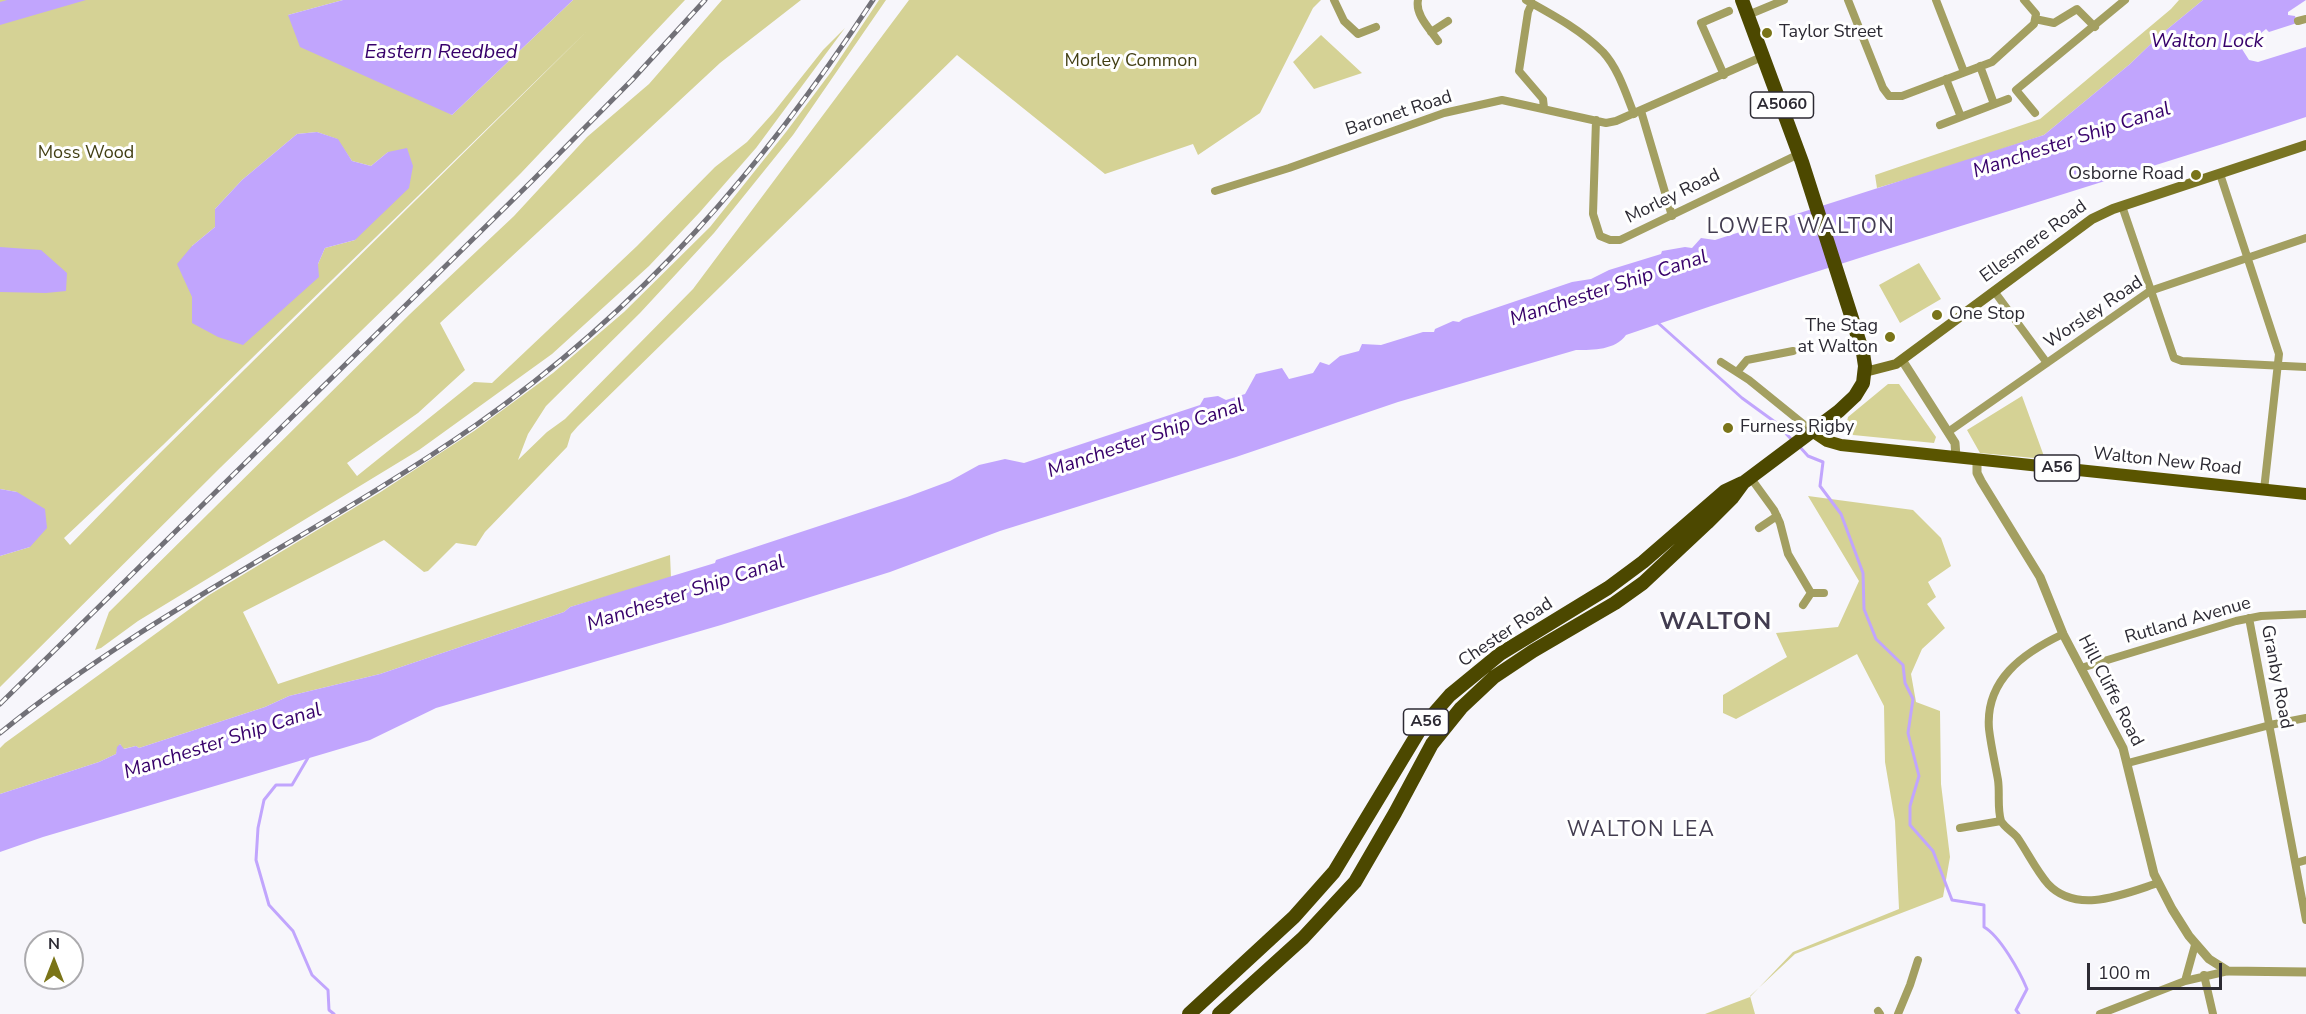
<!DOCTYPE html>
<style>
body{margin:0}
#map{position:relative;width:2306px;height:1014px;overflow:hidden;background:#f7f6fb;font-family:"Nunito Sans",sans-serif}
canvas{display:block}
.north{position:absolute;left:24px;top:930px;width:60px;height:60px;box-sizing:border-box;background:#fff;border:2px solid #abaaad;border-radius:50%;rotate:0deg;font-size:16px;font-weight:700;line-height:24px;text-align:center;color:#2c2a33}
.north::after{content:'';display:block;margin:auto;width:21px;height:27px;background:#7a7418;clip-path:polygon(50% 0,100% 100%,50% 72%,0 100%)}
.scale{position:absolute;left:2087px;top:963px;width:135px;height:27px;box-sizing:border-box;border:3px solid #2c2a33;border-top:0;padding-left:8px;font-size:18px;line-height:21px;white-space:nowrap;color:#2c2a33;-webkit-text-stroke:4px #fff;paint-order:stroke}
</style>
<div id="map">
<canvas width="2306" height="1014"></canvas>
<div class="north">N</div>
<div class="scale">100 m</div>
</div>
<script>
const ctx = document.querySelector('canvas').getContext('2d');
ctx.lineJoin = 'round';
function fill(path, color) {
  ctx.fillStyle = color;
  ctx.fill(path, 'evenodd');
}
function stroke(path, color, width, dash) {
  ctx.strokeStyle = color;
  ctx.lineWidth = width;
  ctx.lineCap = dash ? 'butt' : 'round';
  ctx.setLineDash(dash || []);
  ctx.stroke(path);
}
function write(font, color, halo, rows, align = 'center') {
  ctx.font = font + ' "Nunito Sans",sans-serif';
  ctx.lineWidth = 6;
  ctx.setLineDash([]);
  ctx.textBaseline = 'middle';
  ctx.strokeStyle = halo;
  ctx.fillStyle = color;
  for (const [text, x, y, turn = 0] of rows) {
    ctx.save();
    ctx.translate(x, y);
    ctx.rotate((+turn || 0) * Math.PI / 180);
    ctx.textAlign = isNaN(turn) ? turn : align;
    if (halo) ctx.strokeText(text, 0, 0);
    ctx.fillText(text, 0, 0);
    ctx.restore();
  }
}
fill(new Path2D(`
 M 0,0 L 343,0 L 288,15 L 452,115 L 573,0 L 685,0 L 521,173 L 432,262 L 221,467 L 0,687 L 0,556 L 30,547 L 17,492 L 0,489 ZM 588,30 L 160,453 L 70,545 L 64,538 L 163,445 ZM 317,132 L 337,139 L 352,161 L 371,166 L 388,152 L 355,240 L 325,248 L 318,264 L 192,323 L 192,246 L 215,227 L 215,209 L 242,180 L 297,134 Z
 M 722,0 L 801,0 L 720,63 L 440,323 L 465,370 L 418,413 L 347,463 L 357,476 L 474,382 L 492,383 L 637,246 L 715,167 L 747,142 L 773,113 L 823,50 L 845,28 L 756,148 L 700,212 L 649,266 L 552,354 L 419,450 L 138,621 L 101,648 L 95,650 L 109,612 L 410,314 L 514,216 L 587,137 L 649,84 Z
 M 879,0 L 886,0 L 793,135 L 714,233 L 640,313 L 546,406 L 528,434 L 518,460 L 547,432 L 565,419 L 693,289 L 909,0 L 1321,0 L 1313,8 L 1260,113 L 1198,155 L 1193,144 L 1105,174 L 957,55 L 578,426 L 571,434 L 567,447 L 485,532 L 476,546 L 456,543 L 428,571 L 424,572 L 384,540 L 243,612 L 278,684 L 670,555 L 671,578 L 570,607 L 564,612 L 380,674 L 289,696 L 265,707 L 139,748 L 136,746 L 123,749 L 120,744 L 116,754 L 99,762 L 0,794 L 0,748 L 5,743 L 209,595 L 379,493 L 474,431 L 553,373 L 624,312 L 710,227 L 786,132 L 831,72 Z
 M 2179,0 L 2203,0 L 2159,36 L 2130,64 L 2044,135 L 1948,167 L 1877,188 L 1875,175 L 2040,119 L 2171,9 Z
 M 1321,35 L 1362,73 L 1314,89 L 1293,62 Z
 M 1919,263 L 1941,299 L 1900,323 L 1879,285 Z
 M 1888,384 L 1899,384 L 1936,437 L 1934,443 L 1853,435 L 1846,426 L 1848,417 Z
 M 2022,396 L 2045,459 L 1980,453 L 1967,430 Z
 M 1808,496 L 1913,510 L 1941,538 L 1951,566 L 1928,582 L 1936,597 L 1927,604 L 1945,628 L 1922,649 L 1911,674 L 1916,702 L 1940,711 L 1941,784 L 1950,857 L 1943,897 L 1795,954 L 1750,996 L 1755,1014 L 1705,1014 L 1750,997 L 1793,952 L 1899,909 L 1895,821 L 1885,762 L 1884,706 L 1857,654 L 1736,719 L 1723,713 L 1723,695 L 1787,657 L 1776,633 L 1838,627 L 1859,581 Z`), '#d5d295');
fill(new Path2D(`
 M 7,0 L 86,0 L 0,25 L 0,2 Z
 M 343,0 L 573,0 L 452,115 L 300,47 L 288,15 Z
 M 2203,0 L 2306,0 L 2288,12 L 2288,15 L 2295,16 L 2297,23 L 2269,32 L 2266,29 L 2255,38 L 2250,32 L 2246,34 L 2242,49 L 2249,60 L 2258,62 L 2306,47 L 2306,117 C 2080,191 1851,257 1626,335 C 1615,350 1594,350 1576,350 L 1398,402 L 1236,457 L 1000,531 L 890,572 L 721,625 L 436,708 L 370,740 L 43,837 L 0,852 L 0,794 L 99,762 L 116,754 L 117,747 L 120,744 L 124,749 L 136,746 L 139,748 L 265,707 L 289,696 L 380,674 L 564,612 L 570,607 L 715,563 L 716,560 L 907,497 L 950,481 L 979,465 L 1005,459 L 1024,463 L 1200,405 L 1204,398 L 1218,396 L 1226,400 L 1245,394 L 1256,374 L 1282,368 L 1289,379 L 1313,373 L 1320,362 L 1329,365 L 1340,356 L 1359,351 L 1362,344 L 1381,345 L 1423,332 L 1434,332 L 1435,329 L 1453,321 L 1459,322 L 1463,319 L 1572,282 L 1591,279 L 1609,270 L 1661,254 L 1662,251 L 1685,247 L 1692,248 L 1701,238 L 1715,240 L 2044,135 L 2130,64 L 2159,36 Z
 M 317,132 L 338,139 L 352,161 L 371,166 L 388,152 L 407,148 L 413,166 L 409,188 L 355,240 L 325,248 L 318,264 L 319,277 L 243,345 L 218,337 L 192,323 L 192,297 L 177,264 L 192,246 L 215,227 L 215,209 L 242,180 L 297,134 Z
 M 0,247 L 41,250 L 67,273 L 66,291 L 46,293 L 0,292 Z
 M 0,489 L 17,492 L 45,509 L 47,528 L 30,547 L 0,556 Z`), '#c1a5fd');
stroke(new Path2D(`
 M 1657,322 L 1742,398 L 1775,422 L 1792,440
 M 1799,446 L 1808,456 L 1823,462 L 1820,486 L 1841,514 L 1863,573 L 1864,609 L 1876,639 L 1903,665 L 1905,683 L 1913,699 L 1908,733 L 1919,776 L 1910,806 L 1910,825 L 1933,851 L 1952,900 L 1984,905 L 1984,927 C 2000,936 2020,972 2027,989 L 2016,1010 L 2019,1014
 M 309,756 L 292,785 L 276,785 L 264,800 L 258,828 L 256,860 L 269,905 L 293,931 L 312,975 L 328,990 L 329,1010 L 334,1014`), '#c1a5fd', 3);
stroke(new Path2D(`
 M 1334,0 L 1344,21 L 1358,34 L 1376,27
 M 1418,0 C 1415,15 1430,29 1438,41
 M 1526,0 C 1553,15 1581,30 1603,52 C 1618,68 1626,94 1634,114
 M 1848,0 L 1883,88 L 1889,96 L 1902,96 L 1992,62 L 2034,24 L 2036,14 L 2024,0
 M 1936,0 L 1964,72
 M 1532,3 L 1528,12 L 1519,71 L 1543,99 L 1544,108
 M 1748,15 L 1784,0
 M 2035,19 L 2054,23 L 2077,9 L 2095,27
 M 2298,21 L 2306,19
 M 1431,32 L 1448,21
 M 1980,66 L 1994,104
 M 1724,75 L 1701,23 L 1729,11
 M 1946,79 L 1961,117
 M 1641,111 L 1672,216
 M 2035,113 L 2016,90 L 2125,0
 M 1596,120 L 1593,214 L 1600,236 L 1610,240 L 1620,240 L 1799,154
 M 1940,125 L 2008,99
 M 2220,174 L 2279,354 L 2264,490
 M 1215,191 L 1289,168 L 1444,113 L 1502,100 L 1606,123 L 1616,121 L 1764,56
 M 2122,206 L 2174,358 L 2182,361 L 2306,367
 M 1994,291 L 2047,363
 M 1721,362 L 1749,380 L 1812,431
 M 1737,372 L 1747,360 L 1793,351
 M 1948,432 L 2150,291 L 2306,238
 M 1750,477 L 1774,510 L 1780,523 L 1788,554 L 1811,593
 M 1759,528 L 1777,516
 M 1803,605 L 1811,593 L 1824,593
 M 2249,618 L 2306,920
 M 2063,634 C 2023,653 1985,680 1989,729 C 1991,746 1995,763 1998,780 C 2000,793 1997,808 2001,821 C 2005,828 2012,831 2017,837 C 2028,853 2036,870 2048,884 C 2077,915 2124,894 2158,883
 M 2081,668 L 2236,621 L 2261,616 L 2306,614
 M 2128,763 L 2270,725 L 2306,718
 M 1960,828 L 2001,821
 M 2296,863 L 2306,860
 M 2204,975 L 2213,1014
 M 2185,981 L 2195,945
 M 1878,1011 L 1880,1014
 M 1898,1014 L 1910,985 L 1918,960
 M 2100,1014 L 2185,981 L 2228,971`), '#a39f61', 8);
stroke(new Path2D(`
 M 1902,360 L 1955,443 L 1956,457
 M 1977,460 L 1977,473 L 1981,481 L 2040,577 L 2063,634 L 2123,748 L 2154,874 L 2172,909 L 2189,936 L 2209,959 L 2228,971 L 2306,972`), '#a39f61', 9);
stroke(new Path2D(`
 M 1865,372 L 1896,364 L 2092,219 L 2113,209 L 2306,145`), '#797423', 10);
stroke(new Path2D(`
 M 1812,431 L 1827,441 L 1841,445 L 2306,494`), '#5a5500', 12);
stroke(new Path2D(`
 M 1189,1014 L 1294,917 L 1334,872 L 1421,728 L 1450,695 L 1500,654 L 1608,588 L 1643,562 L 1725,491 L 1742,483
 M 1219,1014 L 1303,938 L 1355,882 L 1395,813 L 1432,744 L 1461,708 L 1494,677 L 1533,651 L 1615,603 L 1643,583 L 1707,523 L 1732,498 L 1743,483 L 1839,411 L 1855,396 L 1863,383 L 1865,366 L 1863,353 L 1802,162 L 1742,0`), '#4c4800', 14);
const rail = new Path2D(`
 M 0,704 L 532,181 L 632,80 L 705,0
 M 0,733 C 147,613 321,533 476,425 C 641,309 763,168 873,0`);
stroke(rail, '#727178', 5);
stroke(rail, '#fff', 3, [9]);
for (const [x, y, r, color] of [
 [1767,33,6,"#7a7418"],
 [2196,175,6,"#7a7418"],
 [1937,315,6,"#7a7418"],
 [1890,337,6,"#7a7418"],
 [1728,428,6,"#7a7418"]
]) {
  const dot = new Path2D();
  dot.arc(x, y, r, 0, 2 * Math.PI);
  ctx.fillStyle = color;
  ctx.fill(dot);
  stroke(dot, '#fff', 2);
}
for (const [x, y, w] of [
 [1782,105,63],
 [2057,468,45],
 [1426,722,45]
]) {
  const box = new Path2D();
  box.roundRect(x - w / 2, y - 13, w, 26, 4.5);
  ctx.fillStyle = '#fff';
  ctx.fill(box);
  stroke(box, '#2c2a33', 1.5);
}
write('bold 16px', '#2c2a33', null, [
 ["A5060",1782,105],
 ["A56",2057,468],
 ["A56",1426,722]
]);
write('18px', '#2c2a33', '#fff', [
 ["Taylor Street",1779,33],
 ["Osborne Road",2184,175,"right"],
 ["One Stop",1949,315],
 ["The Stag",1878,327,"right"],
 ["at Walton",1878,348,"right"],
 ["Furness Rigby",1740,428]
], 'left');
write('18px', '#423f14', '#fff', [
 ["Morley Common",1131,62],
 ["Moss Wood",86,154]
]);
write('18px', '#2c2a33', '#fff', [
 ["Baronet Road",1399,114,-18],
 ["Morley Road",1673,197,-26],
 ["Ellesmere Road",2034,242,-36],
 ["Worsley Road",2094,313,-34],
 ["Walton New Road",2167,462,6],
 ["Rutland Avenue",2188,621,-16],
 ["Chester Road",1506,633,-34],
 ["Granby Road",2276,677,79],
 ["Hill Cliffe Road",2110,691,63]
]);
write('italic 20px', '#37006a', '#fff', [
 ["Walton Lock",2207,42],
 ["Eastern Reedbed",441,53],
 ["Manchester Ship Canal",2072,141,-18],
 ["Manchester Ship Canal",1609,289,-18],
 ["Manchester Ship Canal",1146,439,-19],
 ["Manchester Ship Canal",686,594,-18],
 ["Manchester Ship Canal",223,742,-18]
]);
ctx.letterSpacing = '1.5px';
write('21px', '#423c50', '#fff', [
 ["LOWER WALTON",1801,228],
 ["WALTON LEA",1641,831]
]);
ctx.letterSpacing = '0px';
ctx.letterSpacing = '1.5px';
write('bold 24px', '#423c50', '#fff', [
 ["WALTON",1716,623]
]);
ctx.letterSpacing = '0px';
</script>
